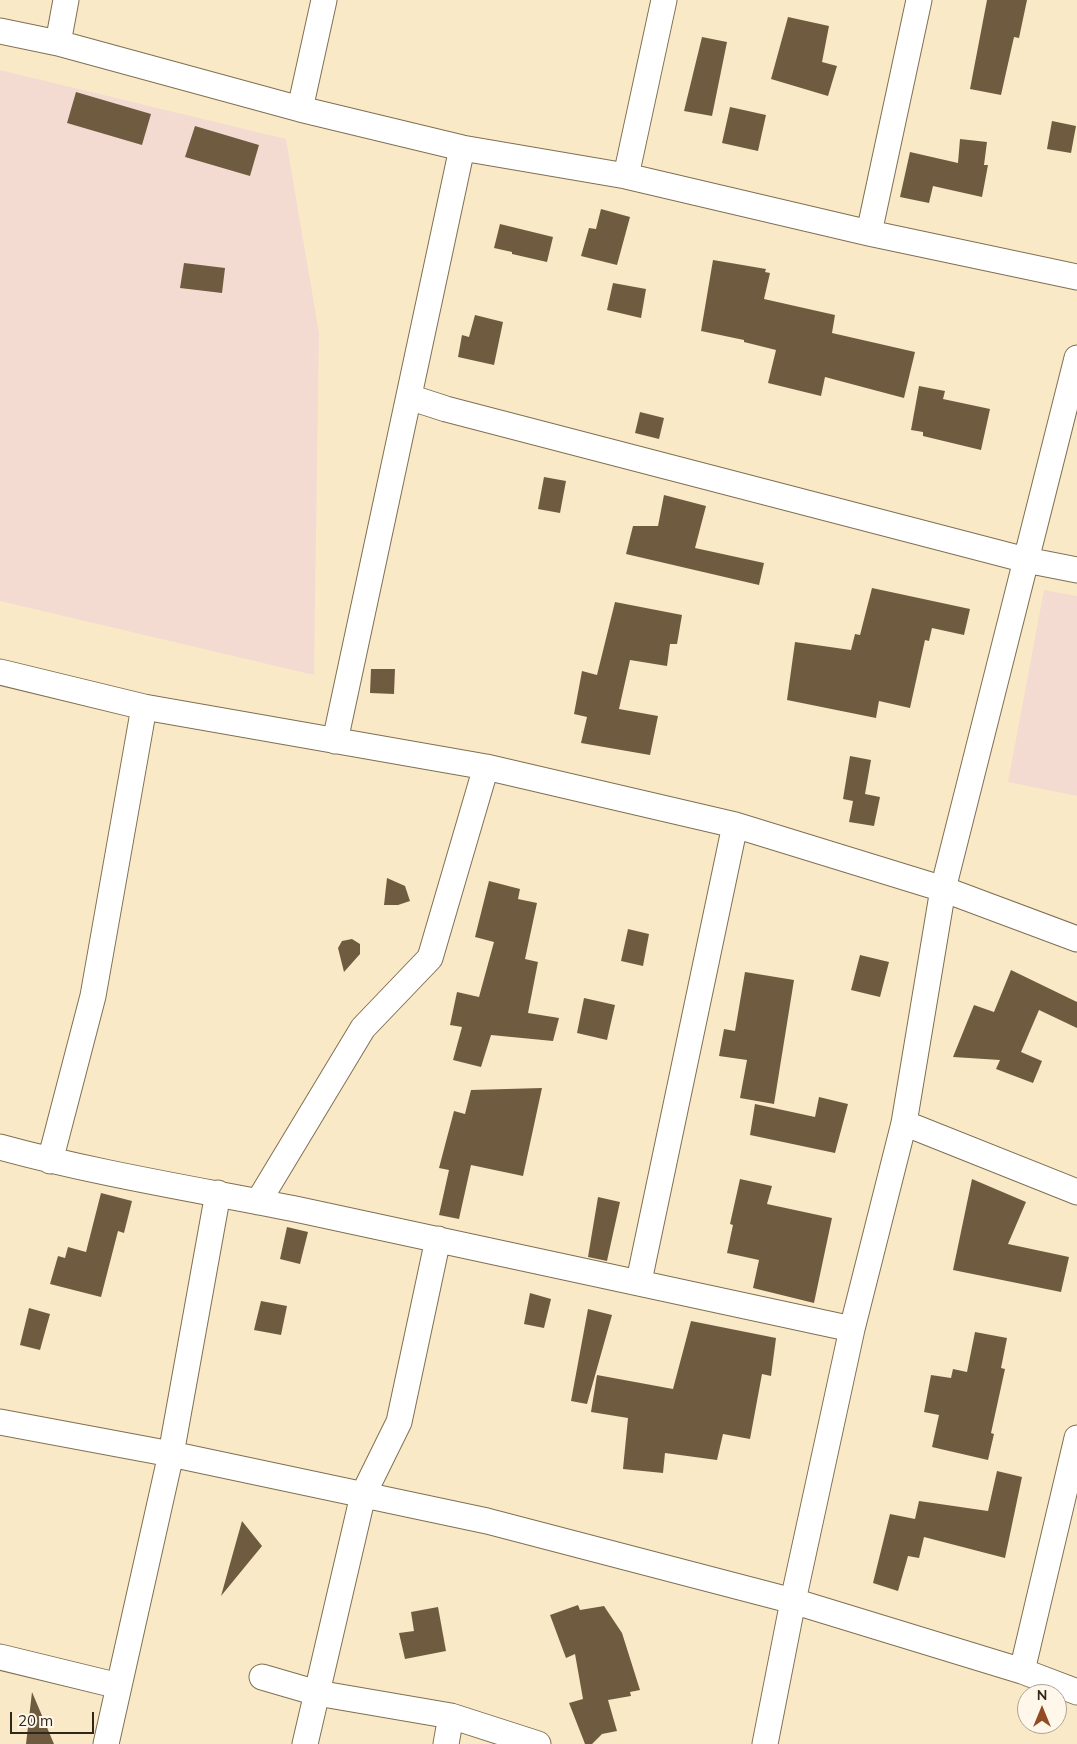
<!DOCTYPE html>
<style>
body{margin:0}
#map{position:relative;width:1077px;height:1744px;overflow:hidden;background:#fae9c7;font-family:Mulish,sans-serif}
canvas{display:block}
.north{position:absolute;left:1017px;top:1684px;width:50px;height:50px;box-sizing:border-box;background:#fef7ea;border:1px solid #aba497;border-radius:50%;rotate:0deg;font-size:14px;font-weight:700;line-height:20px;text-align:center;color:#2e281b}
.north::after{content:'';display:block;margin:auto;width:18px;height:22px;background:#924c23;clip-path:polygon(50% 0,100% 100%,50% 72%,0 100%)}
.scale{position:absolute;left:10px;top:1712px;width:84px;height:22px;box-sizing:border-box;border:2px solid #2e281b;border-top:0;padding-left:6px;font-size:15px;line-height:18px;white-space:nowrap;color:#2e281b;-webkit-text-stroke:4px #fef7ea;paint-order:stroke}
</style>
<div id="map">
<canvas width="1077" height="1744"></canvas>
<div class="north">N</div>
<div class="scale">20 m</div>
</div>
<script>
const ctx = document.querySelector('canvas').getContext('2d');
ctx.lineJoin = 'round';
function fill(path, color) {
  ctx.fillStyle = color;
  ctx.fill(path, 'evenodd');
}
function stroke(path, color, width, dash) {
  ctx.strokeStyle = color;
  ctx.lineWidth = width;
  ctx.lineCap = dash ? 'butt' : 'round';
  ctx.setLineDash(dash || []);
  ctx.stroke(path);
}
fill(new Path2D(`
 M 0,70 L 286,139 L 319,333 L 314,675 L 0,601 Z
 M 1044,590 L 1077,596 L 1077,796 L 1008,782 Z`), '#f4dbd2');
fill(new Path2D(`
 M 987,0 L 1027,0 L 1019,38 L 1014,37 L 1001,95 L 970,89 Z
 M 788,17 L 829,26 L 822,62 L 837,66 L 828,96 L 771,79 Z
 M 702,37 L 727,42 L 712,116 L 684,111 Z
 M 76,92 L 151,114 L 142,145 L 67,123 Z
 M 730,107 L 766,115 L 758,151 L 722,143 Z
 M 1052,121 L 1076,126 L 1071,153 L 1047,149 Z
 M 195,126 L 259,145 L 250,176 L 185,157 Z
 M 960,139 L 987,142 L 984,165 L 988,165 L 982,197 L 933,186 L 929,203 L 900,197 L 910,152 L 958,163 Z
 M 601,209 L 630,217 L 617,265 L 581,256 L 589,228 L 596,229 Z
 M 500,224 L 553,237 L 547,262 L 512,254 L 512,252 L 494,248 Z
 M 713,260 L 766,269 L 765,272 L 770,273 L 764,299 L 835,315 L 832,333 L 915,352 L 904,398 L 825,377 L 821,396 L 768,383 L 776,350 L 744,342 L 744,340 L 701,331 Z
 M 184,263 L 225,268 L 222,293 L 180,288 Z
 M 613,283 L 646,289 L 641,318 L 607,310 Z
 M 475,315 L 503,322 L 494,365 L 458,357 L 462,335 L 469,337 Z
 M 919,386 L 945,391 L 943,399 L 990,409 L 981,450 L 923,436 L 923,432 L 911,430 Z
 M 640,412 L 664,418 L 659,439 L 635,433 Z
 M 544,477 L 566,481 L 560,513 L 538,509 Z
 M 664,495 L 706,506 L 695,548 L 764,563 L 759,585 L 626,554 L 633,526 L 658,526 Z
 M 872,588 L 970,609 L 964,635 L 932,628 L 929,641 L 925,640 L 910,708 L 879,701 L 876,718 L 787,700 L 795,642 L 851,650 L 855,634 L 860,635 Z
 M 615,602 L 682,615 L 677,644 L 670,644 L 667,666 L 630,660 L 619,709 L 658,716 L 650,755 L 581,743 L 587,717 L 574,714 L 582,671 L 597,675 Z
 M 371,669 L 395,669 L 394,694 L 370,693 Z
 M 850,756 L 871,760 L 865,794 L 880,797 L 874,826 L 849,822 L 853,801 L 843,799 Z
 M 387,878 L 405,886 L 410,901 L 398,905 L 384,905 Z
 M 489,881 L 520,889 L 518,899 L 537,903 L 525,959 L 538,962 L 528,1013 L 559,1018 L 553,1041 L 491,1035 L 481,1067 L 453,1060 L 462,1027 L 450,1025 L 457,992 L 479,997 L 494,942 L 475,937 Z
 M 628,929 L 649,934 L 643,966 L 621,961 Z
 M 352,939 L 360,944 L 360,954 L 344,972 L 338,948 L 342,941 Z
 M 860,955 L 889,962 L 880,997 L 851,990 Z
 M 1011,970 L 1077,1002 L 1077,1028 L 1039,1010 L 1021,1052 L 1042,1061 L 1033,1083 L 996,1069 L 1000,1060 L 953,1057 L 974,1005 L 994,1012 Z
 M 745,972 L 794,980 L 774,1104 L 740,1098 L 747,1060 L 719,1056 L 724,1029 L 735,1031 Z
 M 584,998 L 615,1005 L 607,1040 L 577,1033 Z
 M 542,1088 L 523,1176 L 471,1165 L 459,1219 L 439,1215 L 449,1170 L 439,1168 L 454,1111 L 465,1114 L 471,1090 Z
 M 819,1097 L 848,1104 L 835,1153 L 750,1135 L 755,1104 L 815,1117 Z
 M 740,1179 L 772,1186 L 767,1204 L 832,1218 L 814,1303 L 753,1288 L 759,1260 L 727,1253 L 733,1225 L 730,1224 Z
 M 972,1179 L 1026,1202 L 1008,1244 L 1069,1257 L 1061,1292 L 953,1270 Z
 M 101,1193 L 132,1201 L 124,1233 L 118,1231 L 101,1297 L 50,1284 L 58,1256 L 65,1258 L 68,1247 L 86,1252 Z
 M 598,1197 L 620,1202 L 607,1261 L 588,1257 Z
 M 287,1227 L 308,1232 L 300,1264 L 280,1259 Z
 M 530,1293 L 551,1299 L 544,1328 L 524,1324 Z
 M 261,1301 L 287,1306 L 281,1335 L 254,1330 Z
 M 29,1308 L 50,1314 L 40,1350 L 20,1345 Z
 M 588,1309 L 612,1315 L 587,1404 L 571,1401 Z
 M 691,1321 L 776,1338 L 771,1376 L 762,1374 L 750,1439 L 723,1434 L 717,1460 L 665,1453 L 663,1473 L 623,1469 L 628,1418 L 591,1412 L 597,1375 L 673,1389 Z
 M 975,1332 L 1007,1338 L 1001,1368 L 1005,1369 L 991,1433 L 994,1434 L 988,1460 L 932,1447 L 939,1415 L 924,1412 L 931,1375 L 951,1378 L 953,1369 L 967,1372 Z
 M 997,1471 L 1022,1477 L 1005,1558 L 924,1537 L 919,1558 L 908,1556 L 898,1591 L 873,1583 L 890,1514 L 915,1519 L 919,1501 L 988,1511 Z
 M 242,1521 L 262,1546 L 221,1596 Z
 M 578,1605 L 580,1610 L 604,1606 L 622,1633 L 640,1690 L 630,1692 L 631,1696 L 608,1700 L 617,1731 L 602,1734 L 592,1744 L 585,1744 L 569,1703 L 583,1699 L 575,1654 L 566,1658 L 550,1615 Z
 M 438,1607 L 446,1651 L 405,1659 L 399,1633 L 414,1631 L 411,1612 Z
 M 32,1692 L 54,1744 L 26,1744 Z`), '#6f5c40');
const street = new Path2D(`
 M 0,31 L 58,43 L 300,109 L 462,148 L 626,176 L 869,233 L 1077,277
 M 58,43 L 66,0
 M 300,109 L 324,0
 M 626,176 L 664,0
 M 869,233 L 919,0
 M 409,397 L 446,409 L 1026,560 L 1077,570
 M 0,672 L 144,707 L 486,767 L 735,825 L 943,889 L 1077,939
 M 335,741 L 462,148
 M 904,1123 L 1077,1192
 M 0,1147 C 98,1174 200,1190 300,1210 C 484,1249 668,1288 852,1329
 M 50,1161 L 93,996 L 144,707
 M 258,1202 L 363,1028 L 430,958 L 486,767
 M 639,1281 L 735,825
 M 0,1422 L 171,1454 L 487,1521 L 793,1601 L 1022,1671 L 1077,1692
 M 0,1657 L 119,1686
 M 1022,1671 L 1077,1438
 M 262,1677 L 317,1693 L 451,1716 L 538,1744
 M 106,1744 L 171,1454 L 218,1193
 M 305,1744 L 363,1495 L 399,1422 L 438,1239
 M 446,1744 L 451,1716
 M 765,1744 L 793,1601 L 852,1329 L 904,1123 L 943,889 L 1077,358`);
stroke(street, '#7f7052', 27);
stroke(street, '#fff', 25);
</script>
